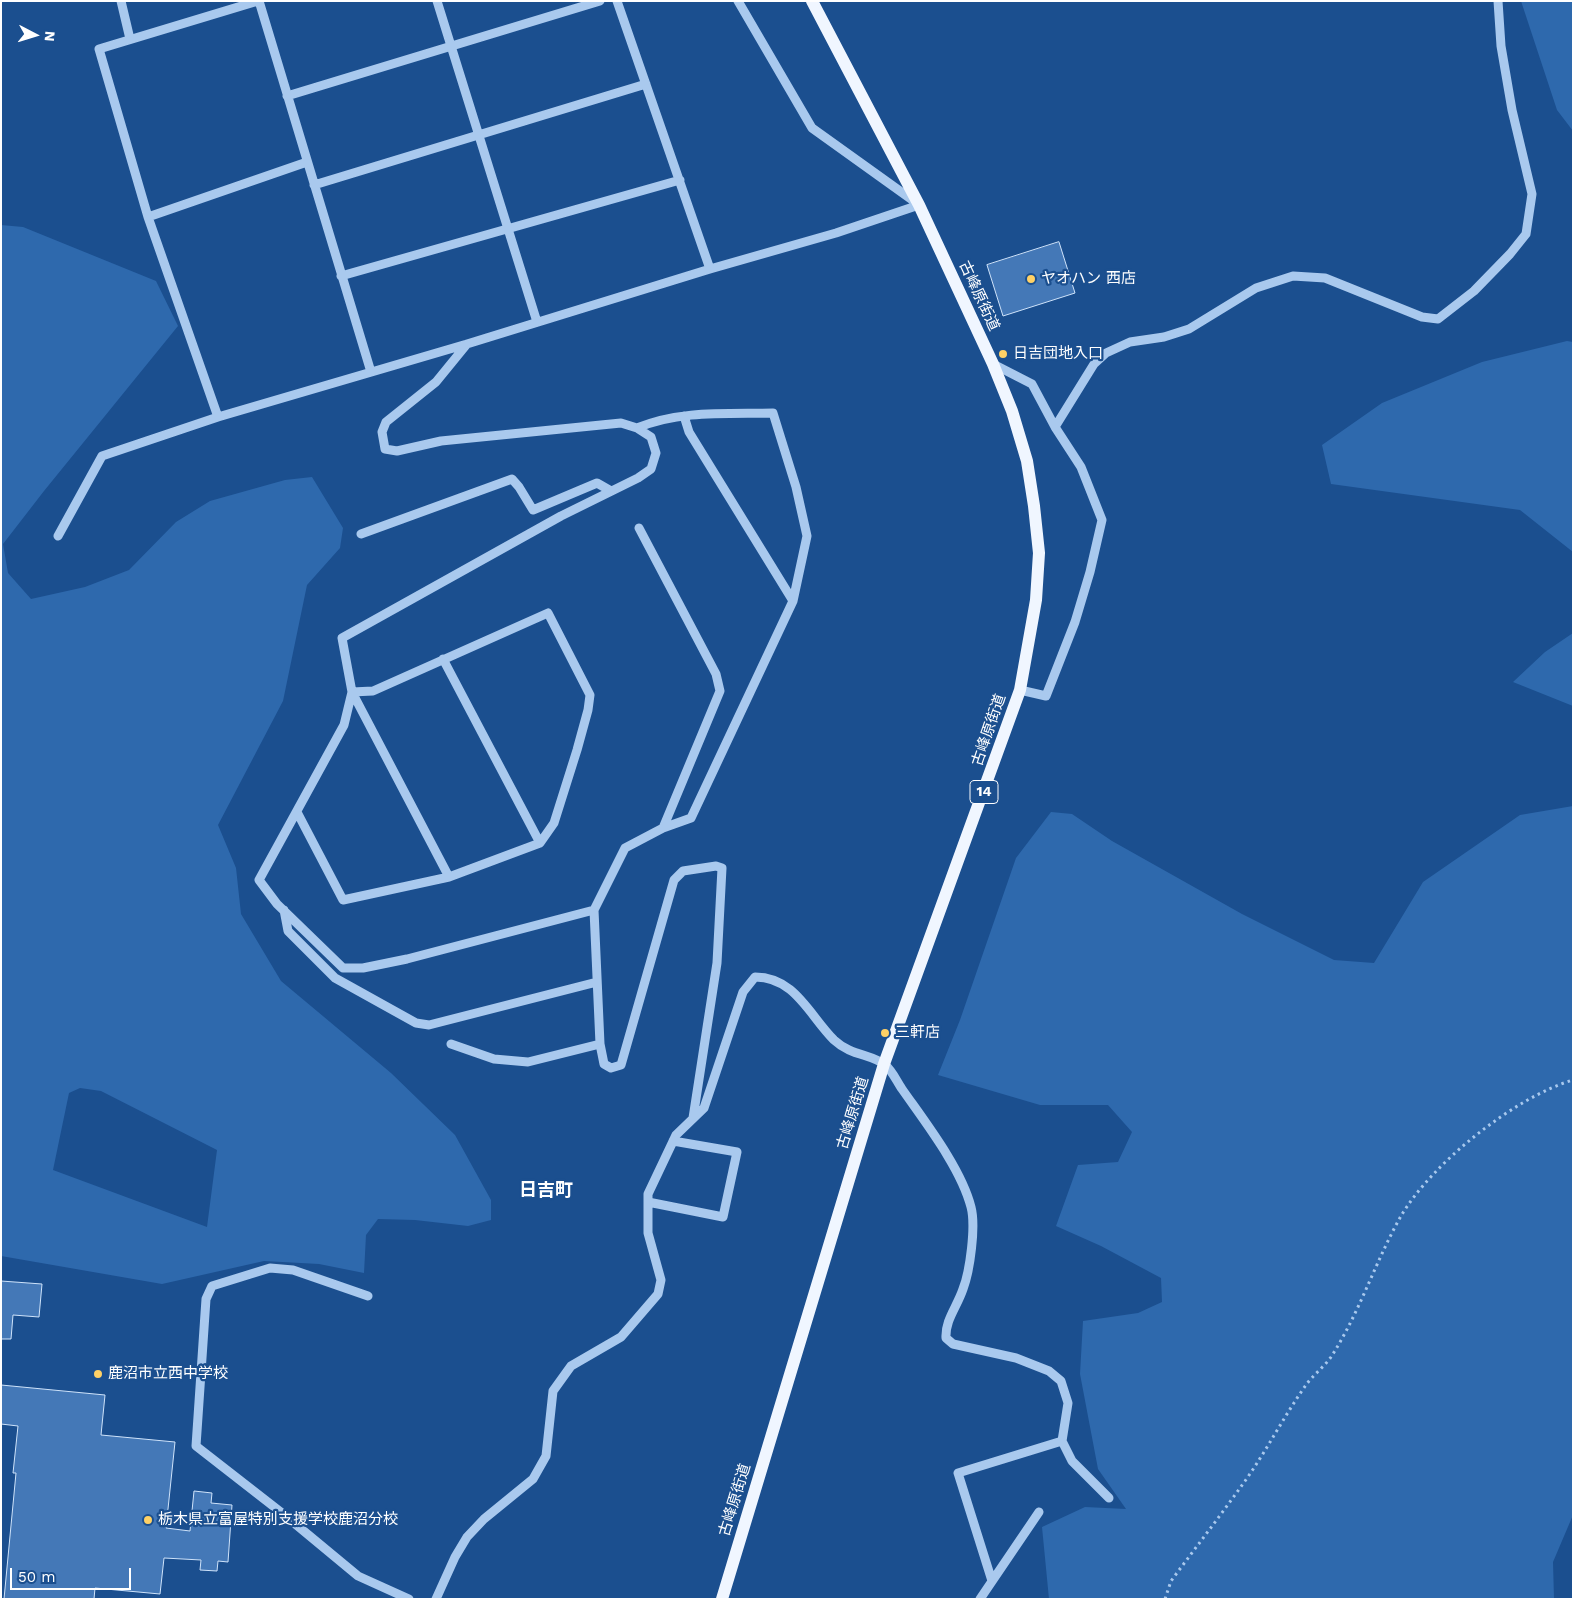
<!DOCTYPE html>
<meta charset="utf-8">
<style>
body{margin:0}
#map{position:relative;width:1574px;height:1600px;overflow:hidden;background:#1b4f8f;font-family:"Work Sans",sans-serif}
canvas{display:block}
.frame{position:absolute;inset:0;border:2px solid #fff;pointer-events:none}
.north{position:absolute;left:10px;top:10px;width:50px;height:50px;-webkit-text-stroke:4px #1b4f8f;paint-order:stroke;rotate:95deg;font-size:14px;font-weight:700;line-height:20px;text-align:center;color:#fff}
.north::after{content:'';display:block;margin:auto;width:18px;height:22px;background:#fff;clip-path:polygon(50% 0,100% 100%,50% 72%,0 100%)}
.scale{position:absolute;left:10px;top:1568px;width:121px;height:22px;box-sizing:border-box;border:2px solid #fff;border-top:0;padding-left:6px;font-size:15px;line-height:18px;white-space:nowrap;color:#fff;-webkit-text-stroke:4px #1b4f8f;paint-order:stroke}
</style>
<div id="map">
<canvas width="1574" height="1600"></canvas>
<div class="frame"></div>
<div class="north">N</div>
<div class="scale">50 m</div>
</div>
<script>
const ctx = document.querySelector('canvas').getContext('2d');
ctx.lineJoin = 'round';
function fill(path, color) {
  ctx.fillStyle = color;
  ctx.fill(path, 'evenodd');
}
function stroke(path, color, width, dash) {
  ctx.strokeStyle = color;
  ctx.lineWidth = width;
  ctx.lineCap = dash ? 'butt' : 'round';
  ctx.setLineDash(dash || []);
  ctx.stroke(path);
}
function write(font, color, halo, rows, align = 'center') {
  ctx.font = font + ' "Work Sans","Noto Sans JP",sans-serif';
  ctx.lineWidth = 4.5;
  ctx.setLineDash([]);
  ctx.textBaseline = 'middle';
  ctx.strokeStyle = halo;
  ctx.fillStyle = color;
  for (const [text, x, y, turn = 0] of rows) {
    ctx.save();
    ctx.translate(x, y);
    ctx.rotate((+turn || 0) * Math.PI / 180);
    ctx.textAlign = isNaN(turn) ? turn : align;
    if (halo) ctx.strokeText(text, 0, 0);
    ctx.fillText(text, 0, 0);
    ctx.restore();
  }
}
fill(new Path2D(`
 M 1521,1 L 1573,1 L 1573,131 L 1557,110 Z
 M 1,225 L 23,227 L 156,281 L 178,326 L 44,491 L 3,544 L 8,573 L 31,599 L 85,587 L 129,570 L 176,522 L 210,501 L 285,480 L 312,477 L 343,528 L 340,548 L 307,585 L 283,701 L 218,825 L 236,868 L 241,914 L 281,981 L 391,1073 L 455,1135 L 491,1200 L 491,1220 L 468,1226 L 415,1220 L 378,1219 L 366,1235 L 364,1273 L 319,1264 L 264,1261 L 162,1284 L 1,1256 ZM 80,1088 L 101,1091 L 217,1150 L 207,1227 L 53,1170 L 69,1093 Z
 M 1567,341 L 1573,342 L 1573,552 L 1520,510 L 1331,484 L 1322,445 L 1382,403 L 1482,362 Z
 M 1573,633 L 1573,706 L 1513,682 L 1545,652 Z
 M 1573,806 L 1573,1515 L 1553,1562 L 1554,1599 L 1049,1599 L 1042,1527 L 1085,1507 L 1126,1509 L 1098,1469 L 1080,1374 L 1083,1321 L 1138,1313 L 1162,1302 L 1161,1278 L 1101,1246 L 1056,1226 L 1078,1165 L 1118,1162 L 1132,1132 L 1108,1105 L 1040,1105 L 938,1075 L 960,1020 L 1016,858 L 1051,812 L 1072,814 L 1112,841 L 1242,914 L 1334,960 L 1374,963 L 1423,882 L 1520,815 Z`), '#2e69ad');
const building = new Path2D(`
 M 1059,242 L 1075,293 L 1003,316 L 987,265 Z
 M 1,1281 L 42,1284 L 39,1317 L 13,1315 L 11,1339 L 1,1339 Z
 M 1,1385 L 105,1395 L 101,1435 L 175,1442 L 166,1528 L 190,1531 L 194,1491 L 212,1493 L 211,1503 L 232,1505 L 228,1562 L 218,1561 L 217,1571 L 200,1570 L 201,1560 L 164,1558 L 160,1594 L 95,1588 L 94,1599 L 4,1599 L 16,1473 L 13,1473 L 18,1426 L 1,1424 Z`);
fill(building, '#4478b7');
stroke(building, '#cfe3fa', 1);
stroke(new Path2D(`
 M 1165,1599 L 1171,1581 C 1196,1547 1221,1515 1245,1481 C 1267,1450 1284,1416 1306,1385 C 1313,1375 1324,1367 1331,1357 C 1360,1312 1375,1262 1401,1216 C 1432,1163 1515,1097 1573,1080`), '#a9c9ee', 3, [2.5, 4]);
stroke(new Path2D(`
 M 121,1 L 130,39
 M 259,1 L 371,372
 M 437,1 L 537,322
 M 617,1 L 710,269
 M 738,1 L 812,128 L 918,204
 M 287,96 L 600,1
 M 314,185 L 646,84
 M 148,217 L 307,162
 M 341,276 L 680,180
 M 993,364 L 1032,384 L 1055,427 L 1081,467 L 1102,520 L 1090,572 L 1075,622 L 1046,696 L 1020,690
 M 684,416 L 689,432 L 793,601
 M 218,417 L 148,217 L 99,49 L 258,1
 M 1055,427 L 1094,364 L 1106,353 L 1130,342 L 1164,337 L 1189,329 L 1256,288 L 1293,276 L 1325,278 L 1422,317 L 1438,319 L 1474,291 L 1510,254 L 1526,234 L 1532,194 L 1512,110 L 1501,46 L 1498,1
 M 637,428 C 680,410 727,414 773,413 L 796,487 L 807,536 L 793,601 L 691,818 L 663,828 L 625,848 L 594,910 L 600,1044 L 604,1064 L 611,1068 L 621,1065 L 674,880 L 683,871 L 716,866 L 722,868 L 717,963 L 693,1118
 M 639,528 L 716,674 L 720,691 L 663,828
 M 361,534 L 512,479 L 519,487 L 533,510 L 597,483 L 611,491
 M 58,536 L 102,456 L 218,417 L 467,344 L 710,269 L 836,233 L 919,205
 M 443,659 L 540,843
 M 352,692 L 344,725 L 259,880 L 277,904 L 343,968 L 363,968 L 407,959 L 594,910
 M 297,812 L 343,900 L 449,877 L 540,843 L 554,823 L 577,750 L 588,710 L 590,695 L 548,613 L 373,691 L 352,692
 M 449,877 L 352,692 L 342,638 L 561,516 L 638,478 L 651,469 L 656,453 L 651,437 L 637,428 L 621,423 L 441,441 L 397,451 L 385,449 L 382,432 L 386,422 L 436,382 L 467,344
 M 284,910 L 288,931 L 335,978 L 416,1023 L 429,1025 L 597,982
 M 451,1044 L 494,1059 L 528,1062 L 600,1044
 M 648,1202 L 723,1217 L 737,1152 L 673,1141
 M 368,1296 L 293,1270 L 270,1268 L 212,1286 L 206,1299 L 196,1446 L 282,1513 L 358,1576 L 409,1599
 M 992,1581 L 958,1473 L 1062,1441
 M 436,1599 L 455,1557 L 467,1537 L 484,1519 L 533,1479 L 546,1456 L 553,1391 L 571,1366 L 621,1337 L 658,1294 L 661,1280 L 648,1233 L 648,1194 L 676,1135 L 704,1108 L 743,992 L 755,977 C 795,977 809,1015 834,1040 C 851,1056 872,1054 885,1065 C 892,1070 897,1082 902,1089 C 925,1122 961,1168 971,1207 C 976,1226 970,1271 963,1289 C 957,1307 945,1320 946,1338 L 953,1344 L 1016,1358 L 1049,1371 L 1061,1381 L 1068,1403 L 1062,1441 L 1072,1461 L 1109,1498
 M 980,1599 L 1039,1512`), '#a9c9ee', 9);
stroke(new Path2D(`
 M 722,1599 L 884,1064 L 1020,690 L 1036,600 L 1039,553 L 1034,506 L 1027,461 L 1012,411 L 993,364 L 919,205 L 812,1`), '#f0f6ff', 12);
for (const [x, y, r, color] of [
 [1031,279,5,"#ffd166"],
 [1003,354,5,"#ffd166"],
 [885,1033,5,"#ffd166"],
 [98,1374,5,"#ffd166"],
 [148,1520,5,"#ffd166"]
]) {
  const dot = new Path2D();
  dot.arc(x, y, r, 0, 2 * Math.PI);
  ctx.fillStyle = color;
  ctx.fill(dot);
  stroke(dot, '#1b4f8f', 2);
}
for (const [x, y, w] of [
 [984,792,28]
]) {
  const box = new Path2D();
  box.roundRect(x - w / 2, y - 11.5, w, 23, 4);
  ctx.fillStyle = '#1b4f8f';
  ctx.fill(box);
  stroke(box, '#fff', 1);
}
write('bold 14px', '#fff', null, [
 ["14",984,792]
]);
write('15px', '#fff', '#1b4f8f', [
 ["ヤオハン 西店",1041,279],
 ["日吉団地入口",1013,354],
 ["三軒店",895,1033],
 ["鹿沼市立西中学校",108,1374],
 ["栃木県立富屋特別支援学校鹿沼分校",158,1520]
], 'left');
write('15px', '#fff', '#1b4f8f', [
 ["古峰原街道",979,296,65],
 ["古峰原街道",989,730,-71],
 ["古峰原街道",853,1113,-73],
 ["古峰原街道",735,1500,-73]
]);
write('bold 18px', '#fff', '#1b4f8f', [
 ["日吉町",546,1191]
]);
</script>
